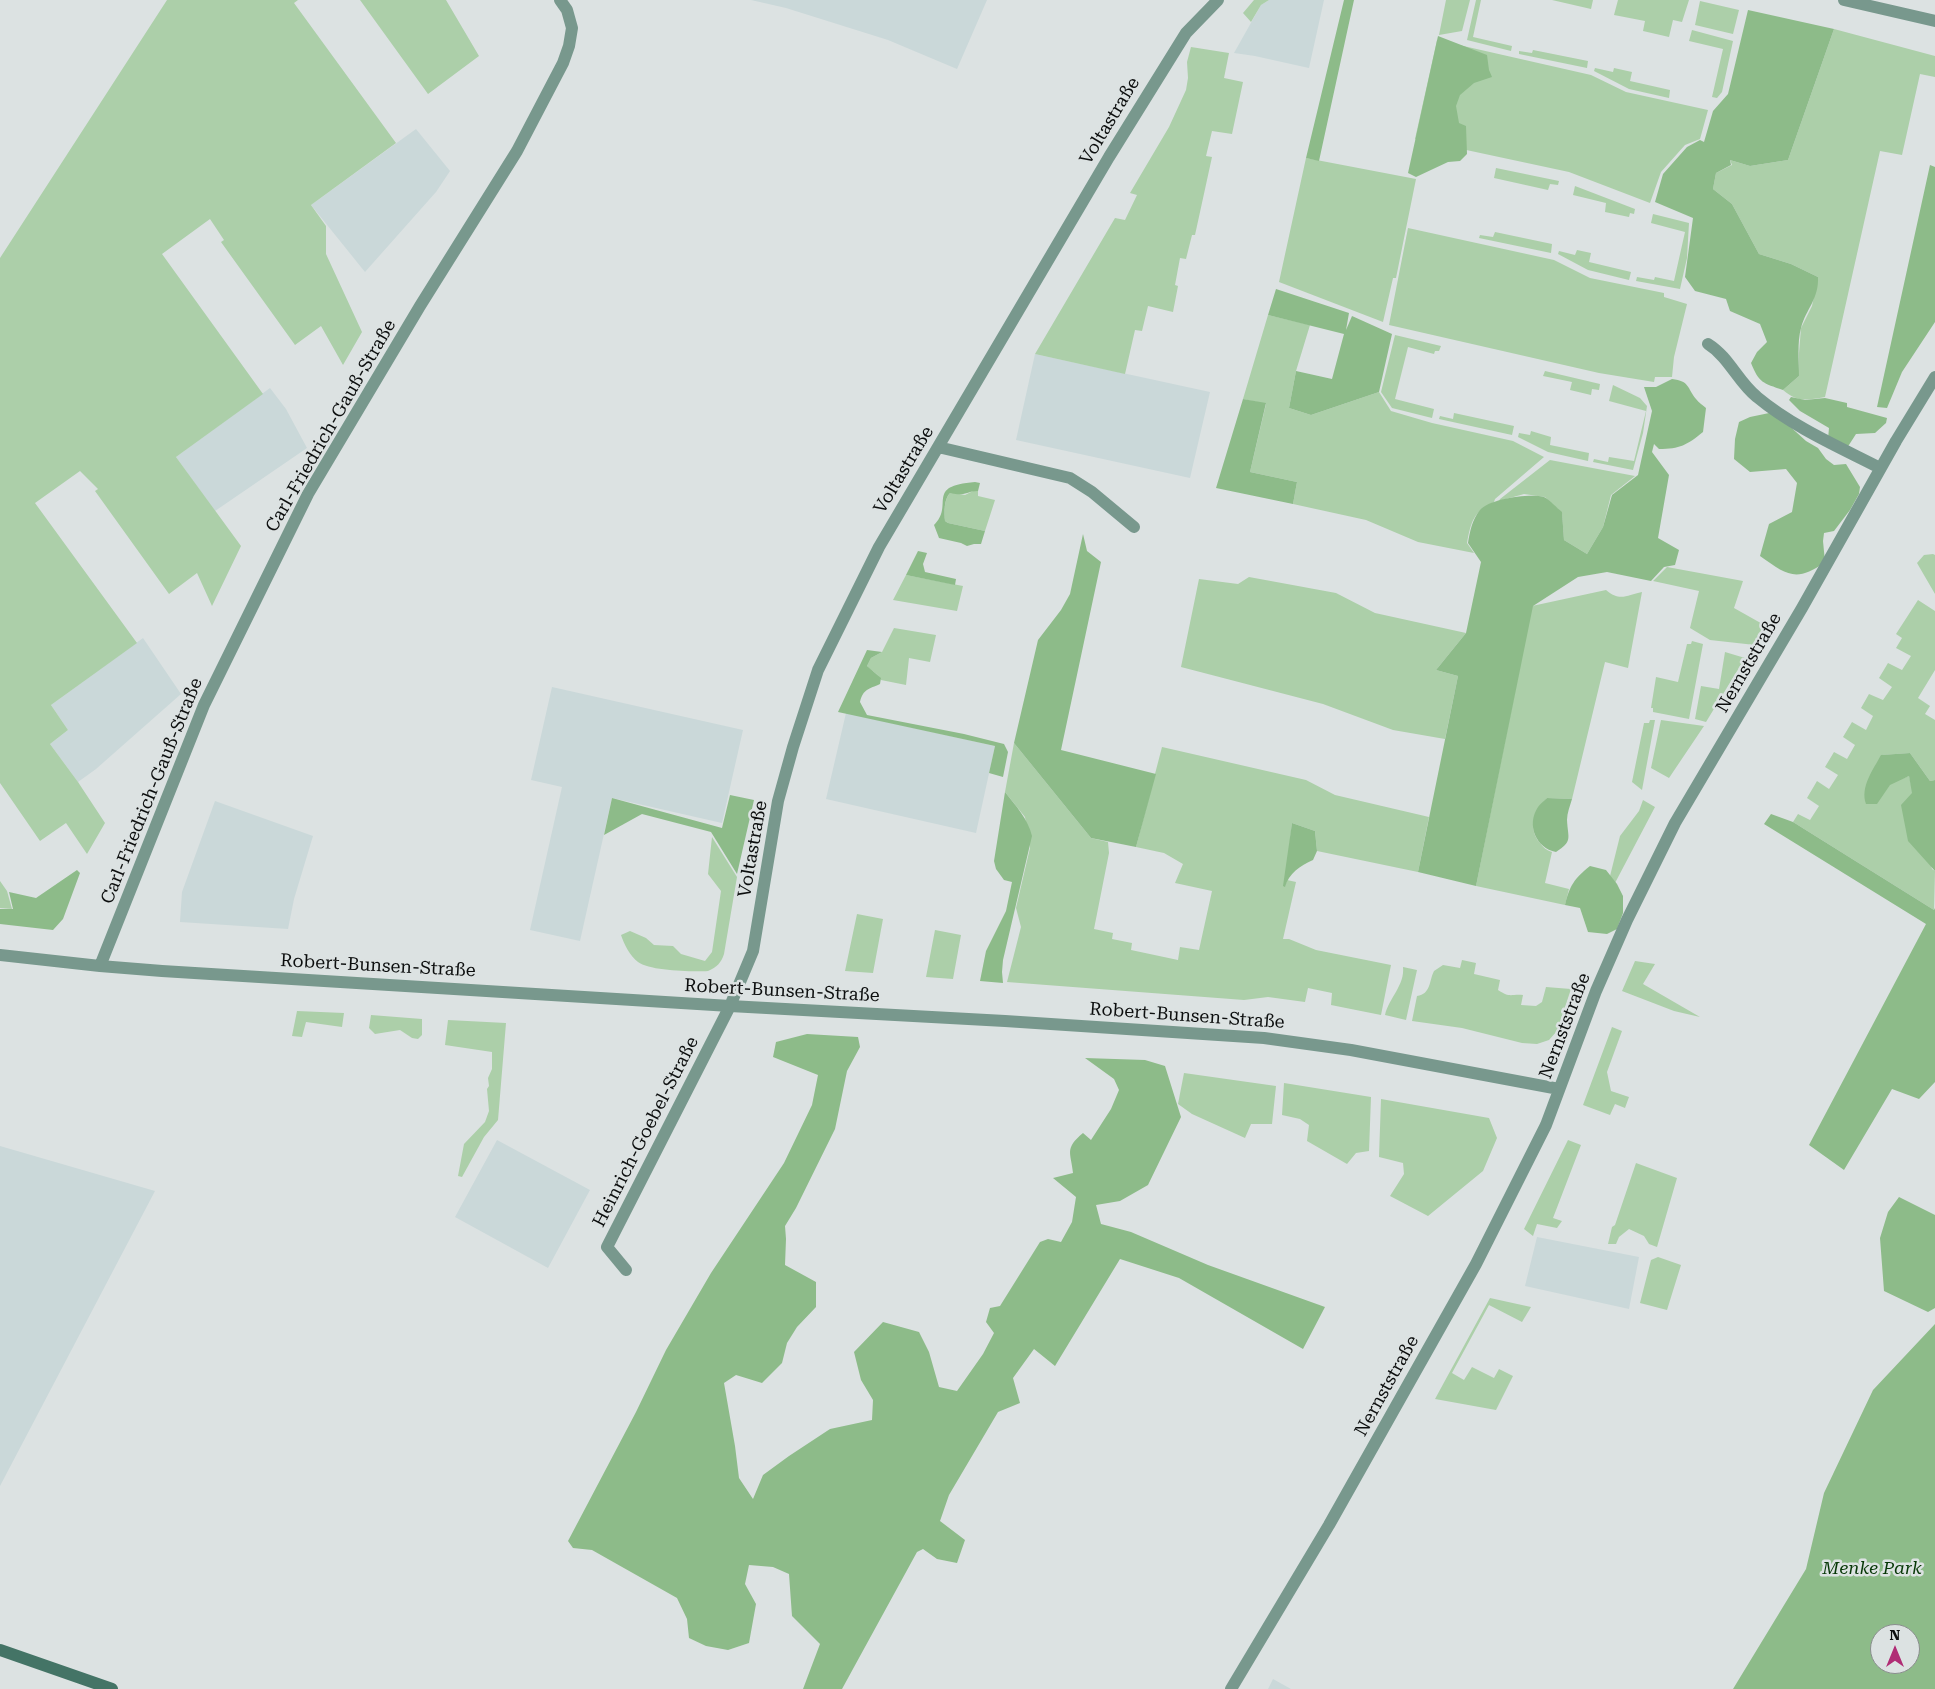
<!DOCTYPE html>
<meta charset="utf-8">
<style>
body{margin:0}
#map{position:relative;width:1935px;height:1689px;overflow:hidden;background:#dce2e2;font-family:"Roboto Serif",serif}
canvas{display:block}
.north{position:absolute;left:1870px;top:1624px;width:50px;height:50px;box-sizing:border-box;background:#dce2e2;border:1px solid #898d8d;border-radius:50%;rotate:0deg;font-size:14px;font-weight:700;line-height:20px;text-align:center;color:#0c0e0e}
.north::after{content:'';display:block;margin:auto;width:18px;height:22px;background:#b02c75;clip-path:polygon(50% 0,100% 100%,50% 72%,0 100%)}
</style>
<div id="map">
<canvas width="1935" height="1689"></canvas>
<div class="north">N</div>
</div>
<script>
const ctx = document.querySelector('canvas').getContext('2d');
ctx.lineJoin = 'round';
function fill(path, color) {
  ctx.fillStyle = color;
  ctx.fill(path, 'evenodd');
}
function stroke(path, color, width, dash) {
  ctx.strokeStyle = color;
  ctx.lineWidth = width;
  ctx.lineCap = dash ? 'butt' : 'round';
  ctx.setLineDash(dash || []);
  ctx.stroke(path);
}
function write(font, color, halo, rows, align = 'center') {
  ctx.font = font + ' "Roboto Serif",serif';
  ctx.lineWidth = 5;
  ctx.setLineDash([]);
  ctx.textBaseline = 'middle';
  ctx.strokeStyle = halo;
  ctx.fillStyle = color;
  for (const [text, x, y, turn = 0] of rows) {
    ctx.save();
    ctx.translate(x, y);
    ctx.rotate((+turn || 0) * Math.PI / 180);
    ctx.textAlign = isNaN(turn) ? turn : align;
    if (halo) ctx.strokeText(text, 0, 0);
    ctx.fillText(text, 0, 0);
    ctx.restore();
  }
}
fill(new Path2D(`
 M 751,0 L 987,0 L 957,69 L 888,40 L 786,8 Z
 M 1269,0 L 1324,0 L 1309,68 L 1255,56 L 1234,53 L 1261,5 Z
 M 416,129 L 450,171 L 436,192 L 365,272 L 311,205 Z
 M 1035,354 L 1210,392 L 1190,478 L 1016,440 Z
 M 270,388 L 286,409 L 307,448 L 215,511 L 176,457 Z
 M 143,638 L 181,694 L 96,769 L 78,782 L 50,744 L 68,730 L 51,705 Z
 M 552,687 L 743,730 L 722,823 L 612,798 L 580,941 L 530,930 L 562,787 L 531,780 Z
 M 846,713 L 995,746 L 976,833 L 826,799 Z
 M 215,801 L 313,836 L 294,899 L 288,929 L 180,922 L 182,892 Z
 M 497,1140 L 590,1190 L 548,1268 L 455,1217 Z
 M 0,1146 L 155,1191 L 0,1486 Z
 M 1537,1237 L 1639,1257 L 1629,1309 L 1525,1286 Z
 M 1273,1679 L 1291,1689 L 1268,1689 Z`), '#cad8d9');
fill(new Path2D(`
 M 167,0 L 298,0 L 294,3 L 396,143 L 311,205 L 326,226 L 326,254 L 362,332 L 343,365 L 321,326 L 295,345 L 221,242 L 224,240 L 210,219 L 162,254 L 263,394 L 176,457 L 241,546 L 212,606 L 197,573 L 169,594 L 95,491 L 98,489 L 80,471 L 35,503 L 137,643 L 51,705 L 68,730 L 50,744 L 78,782 L 105,823 L 87,854 L 66,823 L 40,841 L 0,783 L 0,258 Z
 M 360,0 L 446,0 L 479,56 L 428,94 Z
 M 1254,0 L 1269,0 L 1261,5 L 1251,22 L 1243,13 Z
 M 1446,0 L 1470,0 L 1462,31 L 1439,35 Z
 M 1476,0 L 1481,0 L 1473,37 L 1512,46 L 1511,51 L 1467,40 Z
 M 1552,0 L 1593,0 L 1591,9 Z
 M 1618,0 L 1689,0 L 1682,22 L 1673,20 L 1669,37 L 1643,31 L 1645,21 L 1614,15 Z
 M 1700,1 L 1739,10 L 1733,34 L 1695,25 Z
 M 1834,29 L 1935,56 L 1935,77 L 1920,74 L 1902,155 L 1880,151 L 1825,397 C 1807,400 1798,403 1783,390 L 1799,376 L 1799,353 L 1801,328 L 1812,306 L 1818,277 L 1791,264 L 1759,254 L 1732,204 L 1713,189 L 1716,173 L 1732,165 L 1730,160 L 1750,166 L 1788,160 Z
 M 1692,30 L 1733,41 L 1722,92 L 1717,98 L 1712,97 L 1723,49 L 1689,41 Z
 M 1437,40 L 1591,75 L 1626,92 L 1708,110 L 1700,139 L 1685,145 L 1661,172 L 1650,203 L 1569,172 L 1415,139 Z
 M 1191,47 L 1229,53 L 1224,78 L 1243,82 L 1232,134 L 1212,131 L 1206,156 L 1212,157 L 1195,235 L 1192,235 L 1186,259 L 1180,258 L 1175,285 L 1178,286 L 1173,312 L 1148,306 L 1142,331 L 1135,330 L 1125,374 L 1035,354 L 1115,218 L 1125,220 L 1137,195 L 1130,193 L 1169,127 L 1186,90 L 1188,78 L 1187,62 Z
 M 1533,50 L 1588,61 L 1587,68 L 1519,54 L 1519,51 L 1532,53 Z
 M 1595,68 L 1613,72 L 1614,68 L 1632,72 L 1630,81 L 1670,90 L 1669,98 L 1629,89 L 1594,71 Z
 M 1306,158 L 1416,179 L 1396,278 L 1393,278 L 1383,322 L 1279,282 Z
 M 1496,168 L 1559,181 L 1558,185 L 1550,184 L 1548,190 L 1494,178 Z
 M 1575,186 L 1635,209 L 1634,214 L 1630,213 L 1629,217 L 1605,212 L 1606,203 L 1573,195 Z
 M 1653,214 L 1689,223 L 1687,258 L 1680,289 L 1636,281 L 1637,277 L 1654,280 L 1655,277 L 1674,281 L 1685,232 L 1651,223 Z
 M 1408,228 L 1554,260 L 1590,278 L 1664,293 L 1664,297 L 1687,304 L 1674,357 L 1672,377 L 1655,377 L 1654,382 L 1599,373 L 1389,325 Z
 M 1495,232 L 1552,244 L 1551,253 L 1479,238 L 1480,235 L 1493,237 Z
 M 1577,250 L 1591,253 L 1589,262 L 1631,272 L 1629,280 L 1588,270 L 1558,254 L 1559,251 L 1575,255 Z
 M 1268,315 L 1310,325 L 1296,371 L 1289,408 L 1311,415 L 1379,392 L 1391,411 L 1432,423 L 1513,441 L 1544,457 L 1495,499 L 1494,502 C 1473,512 1471,522 1467,543 L 1474,553 L 1418,542 L 1366,520 L 1293,504 L 1297,482 L 1250,472 L 1266,404 L 1243,399 Z
 M 1395,335 L 1441,346 L 1439,351 L 1435,351 L 1434,354 L 1408,347 L 1395,399 L 1434,409 L 1432,418 L 1392,408 L 1381,392 Z
 M 1545,371 L 1600,384 L 1599,390 L 1592,389 L 1591,395 L 1570,390 L 1572,382 L 1543,376 Z
 M 1613,385 L 1640,398 L 1647,406 L 1643,433 L 1633,470 L 1593,462 L 1594,459 L 1608,462 L 1609,457 L 1634,461 L 1646,411 L 1609,401 Z
 M 1454,413 L 1514,426 L 1512,435 L 1439,419 L 1440,416 L 1453,419 Z
 M 1531,431 L 1551,437 L 1550,445 L 1589,453 L 1588,461 L 1548,452 L 1518,437 L 1519,433 L 1530,435 Z
 M 1550,460 L 1635,476 L 1611,495 L 1603,527 L 1587,554 L 1564,540 L 1562,513 L 1545,497 L 1524,494 L 1499,501 L 1500,499 Z
 M 975,490 L 978,491 L 978,496 L 995,500 L 985,531 L 948,523 L 945,521 C 944,512 944,500 950,493 L 965,495 Z
 M 1933,554 L 1935,555 L 1935,594 L 1917,563 L 1924,555 Z
 M 1667,567 L 1743,581 L 1734,608 L 1766,626 L 1755,645 L 1710,640 L 1690,628 L 1699,591 L 1653,581 Z
 M 906,575 L 963,586 L 957,611 L 893,600 Z
 M 1249,577 L 1336,593 L 1375,613 L 1466,633 L 1436,670 L 1458,676 L 1445,739 L 1393,730 L 1323,704 L 1181,667 L 1199,579 L 1238,584 Z
 M 1606,590 C 1620,602 1627,595 1642,592 L 1628,668 L 1605,662 L 1572,799 L 1547,798 C 1535,811 1527,828 1540,843 C 1544,848 1546,850 1552,852 L 1545,883 L 1569,889 L 1565,905 L 1476,886 L 1532,606 Z
 M 1918,600 L 1935,611 L 1935,670 L 1918,698 L 1930,706 L 1925,714 L 1935,720 L 1935,780 L 1930,781 L 1910,753 L 1882,755 L 1884,785 L 1909,776 L 1932,869 L 1935,871 L 1934,910 L 1793,822 L 1798,814 L 1810,820 L 1819,806 L 1807,798 L 1817,781 L 1829,789 L 1838,775 L 1825,767 L 1834,752 L 1847,759 L 1855,745 L 1843,737 L 1852,722 L 1866,730 L 1873,716 L 1861,708 L 1869,694 L 1883,700 L 1892,687 L 1879,678 L 1888,663 L 1902,670 L 1911,656 L 1896,648 L 1902,638 L 1896,634 Z
 M 894,628 L 936,635 L 930,662 L 909,658 L 906,685 L 881,680 C 878,673 871,671 867,666 L 871,658 L 882,652 Z
 M 1692,641 L 1703,644 L 1689,719 L 1653,712 L 1653,708 L 1651,708 L 1656,677 L 1678,682 L 1687,644 L 1691,644 Z
 M 1725,652 L 1745,658 L 1706,722 L 1695,719 L 1701,686 L 1719,689 Z
 M 1650,720 L 1655,720 L 1642,790 L 1632,782 L 1644,723 L 1649,723 Z
 M 1661,720 L 1704,726 L 1669,778 L 1651,768 Z
 M 1014,743 L 1091,838 L 1108,842 L 1109,853 L 1094,929 L 1113,933 L 1112,939 L 1132,943 L 1131,950 L 1178,960 L 1180,947 L 1199,950 L 1212,891 L 1175,883 L 1183,864 L 1164,853 L 1136,847 L 1162,747 L 1306,780 L 1335,795 L 1429,817 L 1418,872 L 1317,851 L 1315,831 L 1292,823 L 1285,886 L 1287,880 L 1296,882 L 1283,939 L 1289,939 L 1316,950 L 1391,965 L 1381,1015 L 1331,1005 L 1332,993 L 1308,988 L 1305,1002 L 1268,997 L 1244,1000 L 1007,982 L 1021,927 L 1016,908 L 1030,848 L 1025,817 L 1005,792 Z
 M 1643,800 L 1655,807 L 1615,883 L 1609,880 L 1620,836 L 1639,811 Z
 M 712,837 L 737,877 L 724,954 C 721,963 717,967 708,971 C 693,972 650,971 638,962 C 630,956 624,944 621,935 L 630,931 L 646,938 L 654,945 L 673,946 L 681,954 L 705,961 L 712,952 L 721,891 L 708,874 Z
 M 0,881 L 7,891 L 12,909 L 0,908 Z
 M 857,914 L 883,919 L 873,973 L 845,971 Z
 M 935,930 L 961,935 L 953,979 L 926,977 Z
 M 1462,960 L 1476,963 L 1474,974 L 1500,980 L 1498,990 C 1510,998 1510,994 1523,995 L 1521,1005 L 1536,1006 L 1542,1002 L 1546,987 L 1571,989 L 1557,1031 L 1549,1040 L 1537,1044 L 1522,1043 L 1462,1028 L 1412,1021 L 1417,996 C 1431,994 1429,981 1434,971 L 1443,965 L 1460,968 Z
 M 1635,961 L 1655,964 L 1643,984 L 1700,1017 L 1674,1011 L 1622,991 Z
 M 1403,967 L 1417,970 L 1406,1020 L 1385,1015 C 1389,998 1405,985 1403,967 Z
 M 297,1011 L 344,1013 L 342,1027 L 306,1022 L 302,1037 L 292,1036 Z
 M 371,1015 L 422,1019 L 422,1035 L 418,1039 L 412,1038 L 400,1030 L 375,1034 L 369,1028 Z
 M 448,1020 L 506,1023 L 498,1120 L 484,1137 L 462,1177 L 458,1176 L 464,1144 L 485,1122 L 489,1111 L 487,1089 L 489,1086 L 488,1078 L 492,1069 L 492,1052 L 445,1045 Z
 M 1612,1027 L 1622,1031 L 1607,1072 L 1611,1091 L 1629,1097 L 1625,1108 L 1615,1104 L 1610,1115 L 1583,1105 Z
 M 1184,1073 L 1276,1086 L 1272,1124 L 1251,1124 L 1245,1138 L 1192,1114 L 1178,1104 Z
 M 1284,1083 L 1371,1097 L 1369,1151 L 1356,1153 L 1347,1164 L 1307,1141 L 1309,1125 L 1300,1119 L 1282,1115 Z
 M 1381,1099 L 1489,1118 L 1497,1138 L 1483,1171 L 1428,1216 L 1390,1196 L 1404,1174 L 1403,1163 L 1379,1157 Z
 M 1568,1140 L 1581,1145 L 1553,1218 L 1562,1221 L 1557,1228 L 1537,1224 L 1533,1236 L 1524,1229 Z
 M 1636,1163 L 1677,1178 L 1657,1247 L 1649,1244 L 1644,1236 L 1629,1229 L 1619,1237 L 1616,1244 L 1608,1244 L 1612,1227 L 1615,1225 Z
 M 1658,1257 L 1681,1265 L 1667,1310 L 1640,1303 L 1651,1260 Z
 M 1490,1298 L 1531,1307 L 1522,1322 L 1489,1305 L 1452,1373 L 1464,1380 L 1472,1367 L 1494,1378 L 1499,1369 L 1513,1376 L 1496,1410 L 1435,1399 Z`), '#accfa9');
fill(new Path2D(`
 M 1344,0 L 1354,0 L 1319,161 L 1306,158 Z
 M 1748,10 L 1834,29 L 1788,160 L 1750,166 L 1730,160 L 1731,165 L 1716,173 L 1713,189 L 1732,204 L 1759,254 L 1791,264 L 1818,277 C 1819,299 1806,309 1801,328 C 1797,343 1799,360 1799,376 L 1783,390 C 1763,383 1759,383 1751,363 L 1757,352 L 1767,342 L 1760,324 L 1730,311 L 1726,299 L 1695,291 L 1685,277 L 1693,218 L 1655,202 L 1663,174 L 1687,147 L 1700,140 L 1704,142 L 1713,111 L 1728,94 Z
 M 1438,36 L 1487,55 L 1489,70 L 1492,77 L 1474,83 L 1460,95 L 1456,106 L 1459,123 L 1466,126 L 1467,154 L 1460,161 L 1448,162 L 1416,177 L 1408,173 Z
 M 1930,165 L 1935,167 L 1935,322 L 1902,372 L 1887,408 L 1877,407 Z
 M 1276,289 L 1349,313 L 1346,330 L 1352,316 L 1392,334 L 1379,392 L 1311,415 L 1289,408 L 1296,371 L 1332,379 L 1344,334 L 1268,315 Z
 M 1672,379 C 1690,381 1687,388 1696,399 C 1699,403 1703,405 1706,408 L 1703,432 C 1687,445 1680,449 1659,449 L 1654,444 L 1652,452 L 1669,475 L 1658,538 L 1679,550 L 1675,565 L 1664,567 L 1651,581 L 1607,572 L 1578,577 L 1533,606 L 1476,886 L 1418,872 L 1458,676 L 1436,670 L 1466,633 L 1481,562 L 1468,543 C 1470,531 1472,520 1480,510 C 1489,499 1530,493 1544,497 C 1550,500 1557,508 1562,512 L 1564,540 L 1587,554 L 1603,527 L 1612,495 L 1638,475 L 1652,411 L 1644,387 L 1656,387 Z
 M 1791,397 L 1805,400 L 1825,398 L 1847,403 L 1847,407 L 1887,418 L 1886,423 L 1875,433 L 1856,434 L 1847,448 L 1828,439 L 1829,428 L 1800,411 L 1789,400 Z
 M 1243,399 L 1266,403 L 1250,472 L 1297,482 L 1293,504 L 1216,488 Z
 M 1774,412 L 1806,441 L 1818,448 L 1826,459 L 1834,465 L 1846,464 L 1860,487 L 1859,494 L 1850,510 L 1834,531 L 1824,533 L 1823,541 L 1825,562 C 1796,583 1787,575 1760,556 L 1769,524 L 1792,512 L 1797,483 L 1786,469 L 1750,472 L 1734,459 L 1735,439 L 1739,422 L 1750,417 Z
 M 975,482 L 980,483 L 978,491 C 966,491 966,497 950,493 C 944,499 944,512 945,521 L 948,523 L 985,531 L 981,544 L 974,544 L 967,546 L 961,543 L 939,538 L 934,525 C 955,505 924,486 975,482 Z
 M 1083,534 L 1087,551 L 1101,562 L 1061,750 L 1156,774 L 1136,847 L 1091,838 L 1014,743 L 1038,640 L 1061,610 L 1070,594 Z
 M 918,551 L 927,553 L 923,564 L 925,572 L 956,579 L 955,585 L 906,575 Z
 M 867,650 L 882,652 L 871,658 L 867,666 L 881,678 L 880,684 C 869,689 863,689 860,702 L 867,715 L 964,734 L 1004,744 L 1008,752 L 1003,777 L 989,773 L 995,746 L 838,712 Z
 M 1910,753 L 1930,781 L 1935,780 L 1935,871 L 1908,841 L 1901,805 L 1912,793 L 1909,776 L 1890,785 L 1877,804 L 1866,804 C 1860,787 1873,770 1881,755 Z
 M 1005,792 C 1016,806 1028,819 1032,836 L 1003,960 L 1002,972 L 1003,983 L 980,981 L 986,951 L 1006,911 L 1012,882 L 1004,880 L 996,869 L 994,861 Z
 M 730,795 L 754,800 L 737,874 L 711,832 L 642,814 L 604,835 L 612,798 L 722,828 Z
 M 1547,798 L 1572,799 C 1570,806 1567,813 1567,820 C 1568,839 1573,841 1556,852 C 1536,848 1526,825 1538,807 C 1540,804 1544,801 1547,798 Z
 M 1771,814 L 1793,822 L 1934,910 L 1935,908 L 1935,1082 L 1919,1099 L 1892,1089 L 1844,1170 L 1809,1145 L 1926,924 L 1764,824 Z
 M 1292,823 L 1315,831 L 1317,851 L 1313,860 C 1300,866 1289,873 1285,887 L 1283,886 Z
 M 1590,866 L 1606,870 L 1617,884 L 1623,896 L 1623,913 L 1617,929 L 1607,934 L 1588,932 L 1580,908 L 1565,905 C 1570,885 1574,879 1590,866 Z
 M 77,870 L 80,873 L 63,919 L 53,930 L 0,924 L 0,909 L 13,909 L 9,892 L 36,898 Z
 M 807,1034 L 858,1037 L 860,1047 L 847,1071 L 835,1129 L 796,1208 L 785,1226 L 786,1239 L 785,1265 L 816,1282 L 816,1307 L 797,1327 L 787,1343 L 782,1363 L 762,1383 L 736,1375 L 724,1383 L 735,1446 L 739,1478 L 753,1499 L 763,1475 L 789,1456 L 830,1429 L 872,1420 L 873,1400 L 861,1380 L 854,1352 L 883,1322 L 919,1332 L 929,1352 L 939,1387 L 957,1391 L 983,1354 L 994,1333 L 986,1322 L 990,1308 L 1000,1306 L 1040,1242 L 1048,1239 L 1061,1242 L 1072,1222 L 1076,1197 L 1053,1178 L 1073,1173 C 1071,1152 1064,1149 1083,1133 L 1091,1140 L 1111,1109 L 1119,1090 L 1114,1079 L 1085,1058 L 1145,1060 L 1165,1066 L 1181,1117 L 1148,1185 L 1120,1201 L 1096,1205 L 1101,1224 L 1131,1232 L 1208,1265 L 1325,1307 L 1303,1349 L 1179,1278 L 1120,1259 L 1055,1366 L 1034,1349 L 1013,1378 L 1020,1403 L 998,1412 L 949,1495 L 940,1521 L 965,1540 L 957,1563 L 937,1559 L 923,1549 L 917,1552 L 842,1689 L 803,1689 L 820,1644 L 792,1616 L 789,1574 L 773,1567 L 749,1565 L 745,1584 L 756,1604 L 749,1643 L 728,1650 L 706,1646 L 689,1638 L 687,1619 L 677,1598 L 592,1550 L 573,1548 L 568,1541 L 636,1412 L 666,1350 L 711,1273 L 784,1163 L 812,1105 L 818,1075 L 773,1057 L 776,1042 Z
 M 1899,1197 L 1935,1215 L 1935,1308 L 1928,1312 L 1884,1291 L 1880,1238 L 1888,1212 Z
 M 1935,1324 L 1935,1689 L 1733,1689 L 1806,1569 L 1824,1493 L 1873,1390 ZM 1880,1634 L 1910,1634 L 1910,1664 L 1880,1664 Z`), '#8dbb89');
stroke(new Path2D(`
 M 1844,0 L 1935,21
 M 1708,344 C 1729,357 1738,382 1757,397 C 1793,427 1839,447 1880,468
 M 938,447 L 1070,478 L 1092,492 L 1134,527
 M 0,955 L 100,966 L 162,971 L 730,1006 L 1005,1021 L 1264,1038 L 1351,1050 L 1559,1089
 M 100,966 L 204,705 L 308,494 L 420,306 L 517,151 L 563,63 L 569,46 L 572,28 L 567,10 L 560,0
 M 626,1270 L 607,1247 L 730,1006 L 753,951 L 778,801 L 793,747 L 818,670 L 879,547 L 1109,157 L 1186,33 L 1218,0
 M 1231,1689 L 1329,1525 L 1476,1264 L 1546,1125 L 1596,991 L 1627,920 L 1675,823 L 1802,608 L 1896,441 L 1935,377`), '#78988d', 12);
stroke(new Path2D(`
 M 0,1650 L 112,1689`), '#447466', 12);
write('18px', '#0c0e0e', '#dce2e2', [
 ["Voltastraße",1110,121,-59],
 ["Carl-Friedrich-Gauß-Straße",331,426,-60],
 ["Voltastraße",904,470,-59],
 ["Nernststraße",1749,663,-60],
 ["Carl-Friedrich-Gauß-Straße",152,791,-68],
 ["Voltastraße",753,849,-80],
 ["Robert-Bunsen-Straße",378,966,3],
 ["Robert-Bunsen-Straße",782,991,3],
 ["Robert-Bunsen-Straße",1187,1016,4],
 ["Nernststraße",1565,1026,-69],
 ["Heinrich-Goebel-Straße",646,1132,-63],
 ["Nernststraße",1387,1386,-61]
]);
write('italic 18px', '#073807', '#dce2e2', [
 ["Menke Park",1872,1569]
]);
</script>
